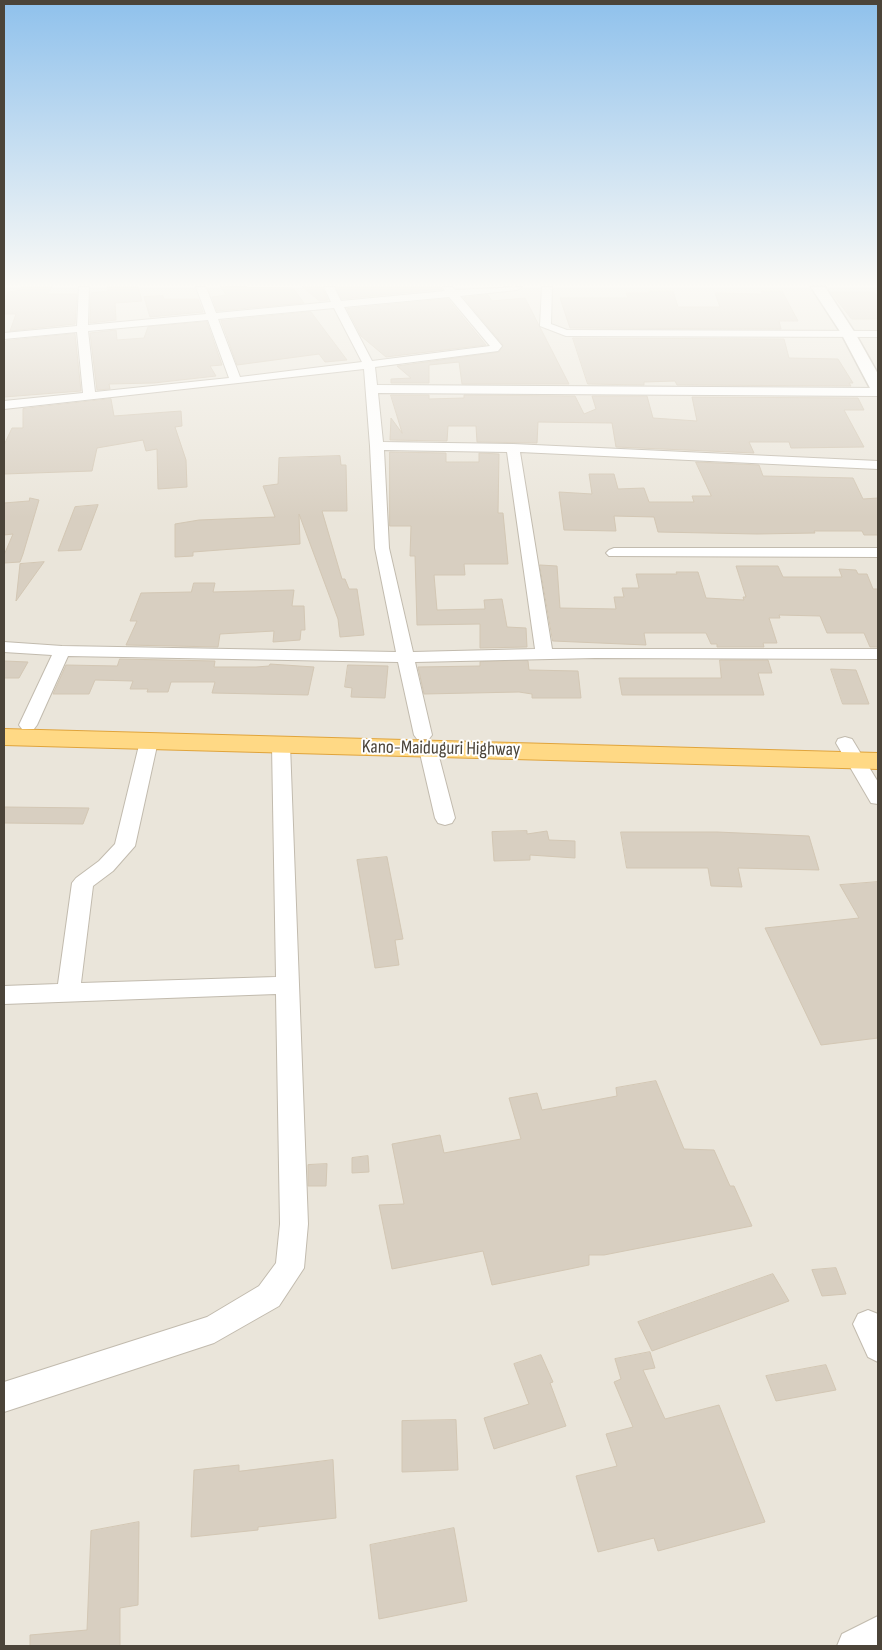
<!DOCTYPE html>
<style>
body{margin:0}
#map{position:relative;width:882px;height:1650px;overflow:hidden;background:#f6f3ec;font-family:"Sofia Sans Condensed",sans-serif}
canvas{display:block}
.frame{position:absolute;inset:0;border:5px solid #4b4439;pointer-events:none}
</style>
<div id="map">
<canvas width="882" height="1650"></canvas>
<div class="frame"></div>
</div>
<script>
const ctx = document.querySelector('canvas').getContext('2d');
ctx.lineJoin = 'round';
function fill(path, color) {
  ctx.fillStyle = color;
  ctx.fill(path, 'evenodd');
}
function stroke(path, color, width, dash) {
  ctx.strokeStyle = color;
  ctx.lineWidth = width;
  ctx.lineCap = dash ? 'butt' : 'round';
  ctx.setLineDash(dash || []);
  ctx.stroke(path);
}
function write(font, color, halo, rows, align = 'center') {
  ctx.font = font + ' "Sofia Sans Condensed",sans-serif';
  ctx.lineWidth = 4;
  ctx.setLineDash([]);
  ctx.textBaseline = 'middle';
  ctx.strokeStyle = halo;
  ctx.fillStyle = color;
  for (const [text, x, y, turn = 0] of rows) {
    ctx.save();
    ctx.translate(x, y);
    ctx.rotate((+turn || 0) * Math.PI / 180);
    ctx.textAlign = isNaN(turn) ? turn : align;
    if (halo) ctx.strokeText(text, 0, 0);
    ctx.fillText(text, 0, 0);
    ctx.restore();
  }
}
fill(new Path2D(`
 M 4,287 L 878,287 L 878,1646 L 4,1646 Z`), '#eae5da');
const building = new Path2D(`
 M 22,287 L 52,287 L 47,294 L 77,294 L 75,324 L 10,331 L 16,314 L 4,314 L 4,306 L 8,292 L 22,290 Z
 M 108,287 L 138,287 L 142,301 L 115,303 L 116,320 L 90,323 L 91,293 L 108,291 Z
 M 221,287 L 293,288 L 304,303 L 217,311 L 212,297 L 226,295 Z
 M 303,287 L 322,287 L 328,300 L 320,301 Z
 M 336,287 L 440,287 L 442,289 L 342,299 Z
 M 649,291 L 673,291 L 678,307 L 720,307 L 715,293 L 763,294 L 761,291 L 782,291 L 798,321 L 779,321 L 781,329 L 570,328 L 560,298 L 628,298 L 626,293 L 650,293 Z
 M 831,292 L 874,292 L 878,297 L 878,319 L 852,319 Z
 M 488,295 L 492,301 L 525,298 L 569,384 L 462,384 L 459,362 L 429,365 L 429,383 L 391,383 L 391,379 L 411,378 L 397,366 L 499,352 L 503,345 L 464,298 Z
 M 163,296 L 164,299 L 198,299 L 203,312 L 150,317 L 144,297 Z
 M 448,299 L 486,345 L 386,357 L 361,336 L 347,309 Z
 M 311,312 L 347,360 L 325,362 L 319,354 L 237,365 L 221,321 Z
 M 207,322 L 222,365 L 210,366 L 216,376 L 154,383 L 109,384 L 110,389 L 97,390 L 90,333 L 116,330 L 117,340 L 144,338 L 148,327 Z
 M 75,334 L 81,391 L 4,397 L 4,348 L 6,341 Z
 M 573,338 L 784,339 L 789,358 L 838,359 L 853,383 L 849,383 L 851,386 L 677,385 L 675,381 L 644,382 L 644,385 L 588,384 Z
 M 391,395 L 429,395 L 429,399 L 464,398 L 464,395 L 575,396 L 584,414 L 596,409 L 592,396 L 647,396 L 653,418 L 697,421 L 692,397 L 858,398 L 864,410 L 844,410 L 864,447 L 791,448 L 789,442 L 749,442 L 754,453 L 616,447 L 612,423 L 538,422 L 537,443 L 477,442 L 476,426 L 448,426 L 447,441 L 390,440 L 391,418 L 402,433 Z
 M 111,399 L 114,416 L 181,411 L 182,426 L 175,427 L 186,460 L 187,487 L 158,489 L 157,449 L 146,451 L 143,440 L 97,448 L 92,471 L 4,474 L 4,445 L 12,428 L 23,428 L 23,409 Z
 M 390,452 L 446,453 L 446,462 L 479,462 L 479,453 L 499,454 L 498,513 L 503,513 L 508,564 L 464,564 L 465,575 L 434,575 L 437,610 L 485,609 L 484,600 L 502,599 L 507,627 L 526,628 L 527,647 L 480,648 L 480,624 L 417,625 L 415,556 L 410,556 L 411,526 L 390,526 Z
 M 340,456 L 341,465 L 346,465 L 347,511 L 322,511 L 342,579 L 345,579 L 349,589 L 357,589 L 364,635 L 340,637 L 338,619 L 299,514 L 300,544 L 193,552 L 193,556 L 175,557 L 175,524 L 199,520 L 275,517 L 263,486 L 278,484 L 279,458 Z
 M 696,462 L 759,465 L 763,476 L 853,478 L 863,499 L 878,498 L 878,535 L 864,535 L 862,531 L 814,531 L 815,533 L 757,534 L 658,532 L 654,517 L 614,516 L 616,531 L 564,530 L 559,492 L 592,494 L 589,474 L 614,474 L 618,489 L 644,488 L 649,502 L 694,502 L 692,496 L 711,496 Z
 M 30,498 L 39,500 L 23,554 L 20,562 L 4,563 L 4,555 L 13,534 L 4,535 L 4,503 L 29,501 Z
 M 98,505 L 81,550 L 58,551 L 75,507 Z
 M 44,562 L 16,601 L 20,564 Z
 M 540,565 L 557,566 L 560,608 L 616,609 L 614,597 L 624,597 L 622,588 L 639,588 L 636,574 L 677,574 L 676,572 L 698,572 L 706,598 L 744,600 L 743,597 L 746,597 L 736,566 L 778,566 L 783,577 L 842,577 L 839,569 L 856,570 L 858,574 L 867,574 L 873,589 L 878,589 L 878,647 L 870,647 L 864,633 L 827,633 L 820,616 L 779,615 L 780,618 L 769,618 L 777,643 L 763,643 L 764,647 L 717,647 L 717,644 L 711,644 L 706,633 L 644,633 L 646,645 L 553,641 Z
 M 194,583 L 215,583 L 213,592 L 294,590 L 292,606 L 304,606 L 305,630 L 301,630 L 300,640 L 273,642 L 274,631 L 220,634 L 218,647 L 126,645 L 137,621 L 130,621 L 141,593 L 191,592 Z
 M 120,659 L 215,661 L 214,667 L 256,667 L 269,666 L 270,664 L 314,667 L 308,695 L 212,693 L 215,682 L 171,682 L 168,692 L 147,692 L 148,689 L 130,689 L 133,681 L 95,680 L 89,694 L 53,694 L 66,665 L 117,666 Z
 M 720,660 L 768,660 L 772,673 L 758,673 L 764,695 L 622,695 L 619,678 L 721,678 Z
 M 4,661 L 28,662 L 19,678 L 4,678 Z
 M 528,661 L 529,670 L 578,671 L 581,698 L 532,698 L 532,694 L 519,692 L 424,694 L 418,667 L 480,666 L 480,662 Z
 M 348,665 L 388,666 L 385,698 L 351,697 L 352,688 L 345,687 Z
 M 831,669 L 856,670 L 869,704 L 843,704 Z
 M 4,807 L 89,808 L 83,824 L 4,823 Z
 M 527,831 L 527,834 L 547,831 L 549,840 L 575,841 L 575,858 L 530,855 L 530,860 L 494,861 L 492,832 Z
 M 621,832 L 717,832 L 809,836 L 819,870 L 738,868 L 742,887 L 711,886 L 708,868 L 627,868 Z
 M 387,857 L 403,939 L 395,940 L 399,965 L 375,968 L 357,860 Z
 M 878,882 L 878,1038 L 821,1045 L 765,928 L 859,918 L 840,885 Z
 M 656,1081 L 684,1149 L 714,1150 L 730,1186 L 734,1186 L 752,1226 L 604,1255 L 589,1255 L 589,1265 L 492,1285 L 483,1251 L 392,1269 L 379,1205 L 404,1204 L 392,1144 L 440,1135 L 444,1153 L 521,1139 L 509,1098 L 537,1093 L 542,1110 L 617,1096 L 616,1088 Z
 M 368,1156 L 369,1172 L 352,1173 L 352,1158 Z
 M 327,1164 L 326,1186 L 308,1186 L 308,1165 Z
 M 836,1268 L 846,1294 L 822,1296 L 812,1270 Z
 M 773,1274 L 789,1301 L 652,1351 L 638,1322 Z
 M 650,1352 L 655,1368 L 643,1370 L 665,1419 L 719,1405 L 765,1522 L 658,1551 L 654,1538 L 598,1552 L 576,1476 L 617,1466 L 606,1434 L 633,1427 L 614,1382 L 621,1379 L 615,1359 Z
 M 541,1355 L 553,1382 L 550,1383 L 566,1426 L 494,1449 L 484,1418 L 529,1404 L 514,1364 Z
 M 826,1365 L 836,1390 L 776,1401 L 766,1376 Z
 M 456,1420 L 458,1470 L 402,1472 L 402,1421 Z
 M 333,1460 L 336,1518 L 258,1527 L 258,1530 L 191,1537 L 194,1470 L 239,1465 L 239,1471 Z
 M 139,1522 L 138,1605 L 120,1608 L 120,1646 L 30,1646 L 30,1635 L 87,1630 L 91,1531 Z
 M 454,1528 L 467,1601 L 379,1619 L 370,1545 Z`);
fill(building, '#d8cfc1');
stroke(building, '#d3c7b4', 1);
const minor = new Path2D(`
 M 79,287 L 89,287 L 88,325 L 206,314 L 196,287 L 206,287 L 216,313 L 331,302 L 324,287 L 334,287 L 341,301 L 445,291 L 442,287 L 452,287 L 455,290 L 522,287 L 517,290 L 460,296 L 502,346 L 498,351 L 375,367 L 377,385 L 878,388 L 878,396 L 378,393 L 383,442 L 513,444 L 878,461 L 878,469 L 520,452 L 552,649 L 878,649 L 878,659 L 595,658 L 415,662 L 432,735 L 429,739 L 417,739 L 414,735 L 398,662 L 68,656 L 37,725 L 34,729 L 22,729 L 19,725 L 52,655 L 4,652 L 4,642 L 62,646 L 396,652 L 375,548 L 370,446 L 364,369 L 4,409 L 4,401 L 83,393 L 77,332 L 4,339 L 4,333 L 77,326 ZM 449,297 L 490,346 L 372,361 L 344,307 ZM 334,308 L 362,362 L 240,377 L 218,319 ZM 208,320 L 229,378 L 95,392 L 88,331 ZM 384,450 L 507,452 L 535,649 L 413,652 L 389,548 Z
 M 542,287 L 552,287 L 551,324 L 567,330 L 878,331 L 878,337 L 566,336 L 540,326 Z
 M 614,548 L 878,548 L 878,557 L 609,556 L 606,553 L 609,550 Z
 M 149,735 L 156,737 L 158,741 L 135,846 L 113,871 L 93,886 L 81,983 L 276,977 L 272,745 L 274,741 L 288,741 L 290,745 L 308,1224 L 304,1268 L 279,1306 L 214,1343 L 4,1412 L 4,1382 L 207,1317 L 259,1286 L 276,1263 L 280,1224 L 276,994 L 4,1004 L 4,986 L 58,984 L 72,883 L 76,878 L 99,861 L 115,844 L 140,741 L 142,737 Z
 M 845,737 L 852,739 L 878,782 L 878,804 L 871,803 L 836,743 L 838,739 Z
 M 428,743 L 435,745 L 437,749 L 455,818 L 452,823 L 445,825 L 438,823 L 435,818 L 419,749 L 421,745 Z
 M 868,1310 L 878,1314 L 878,1362 L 868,1357 L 853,1324 L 858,1314 Z
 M 878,1616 L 878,1646 L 837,1646 L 842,1634 Z`);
const tertiary = new Path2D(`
 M 811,287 L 825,287 L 855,333 L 878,374 L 878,393 L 870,388 L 841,333 Z`);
const trunk = new Path2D(`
 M 4,729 L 878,753 L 878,769 L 4,745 Z`);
stroke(minor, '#c2bbae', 2);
stroke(tertiary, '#c2bbae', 3);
stroke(trunk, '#e0a43c', 2);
fill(minor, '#fff');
fill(tertiary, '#fff');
fill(trunk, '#ffd985');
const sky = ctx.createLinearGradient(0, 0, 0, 518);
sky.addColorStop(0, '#8fc1ec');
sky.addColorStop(0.55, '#fbfaf6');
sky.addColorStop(1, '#fbfaf600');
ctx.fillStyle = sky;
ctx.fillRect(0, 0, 882, 518);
write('19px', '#4b4439', '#fff', [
 ["Kano-Maiduguri Highway",441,749,1]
]);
</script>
